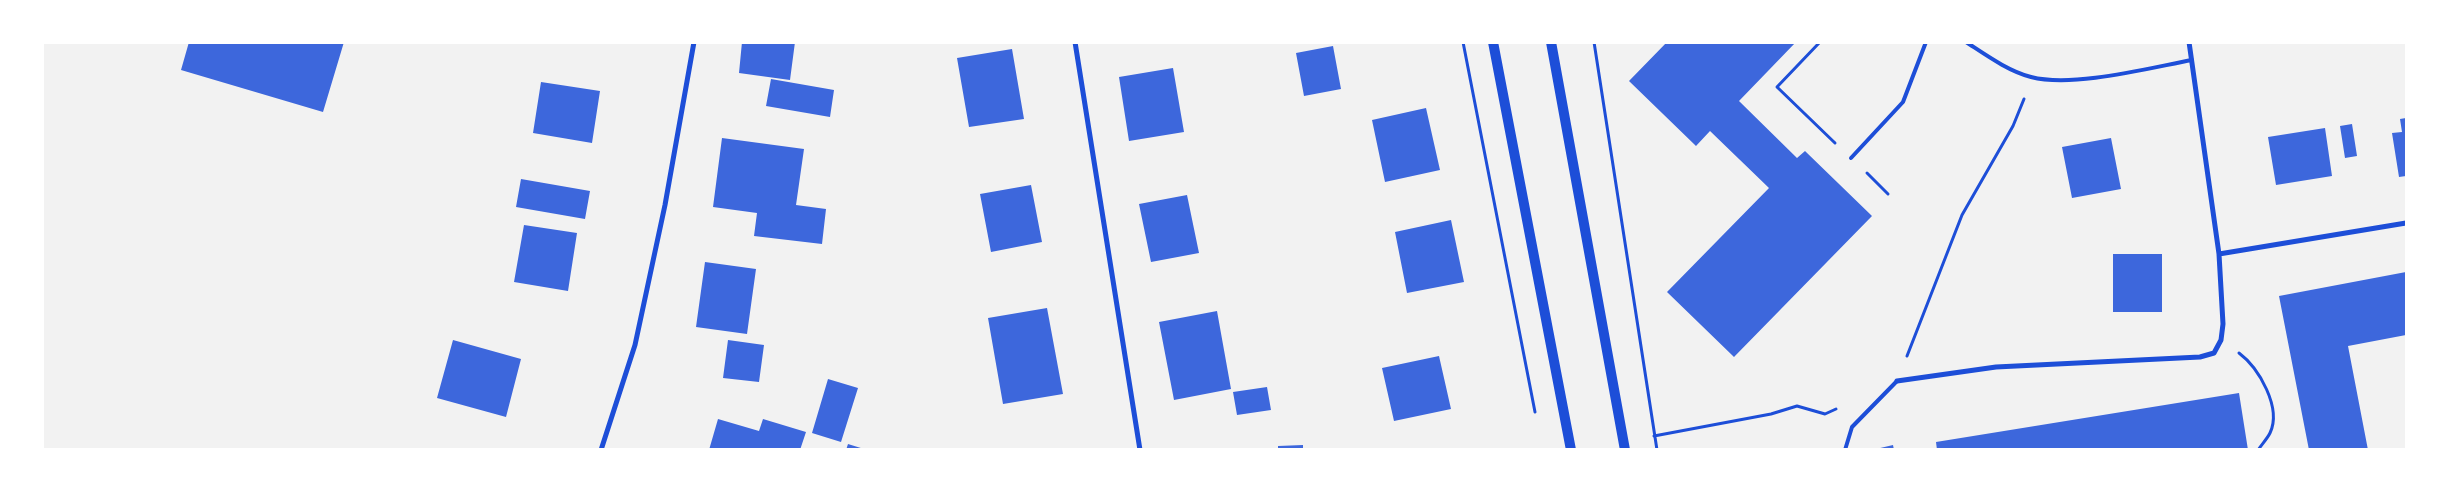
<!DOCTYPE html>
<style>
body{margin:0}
#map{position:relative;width:2449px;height:492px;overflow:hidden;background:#f2f2f2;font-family:Poppins,sans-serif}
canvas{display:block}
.frame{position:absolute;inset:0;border:44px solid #fff;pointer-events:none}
</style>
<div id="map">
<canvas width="2449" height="492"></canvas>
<div class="frame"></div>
</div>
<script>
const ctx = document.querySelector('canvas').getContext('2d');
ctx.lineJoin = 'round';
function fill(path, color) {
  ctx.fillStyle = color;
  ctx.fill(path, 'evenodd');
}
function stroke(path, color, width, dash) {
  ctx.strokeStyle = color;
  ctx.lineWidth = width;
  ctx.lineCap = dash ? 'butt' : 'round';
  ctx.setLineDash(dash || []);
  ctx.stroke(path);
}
fill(new Path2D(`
 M 189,42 L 344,42 L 323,112 L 181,70 Z
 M 742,42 L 795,42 L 790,80 L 739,73 Z
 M 1667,42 L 1796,42 L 1739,101 L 1797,158 L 1805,151 L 1872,216 L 1734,357 L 1667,292 L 1769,188 L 1710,131 L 1696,146 L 1629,81 Z
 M 1333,46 L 1341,89 L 1304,96 L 1296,53 Z
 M 1012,49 L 1024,119 L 969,127 L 957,58 Z
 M 1173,68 L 1184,132 L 1129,141 L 1119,77 Z
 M 771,79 L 834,90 L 830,117 L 766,106 Z
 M 541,82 L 600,91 L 592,143 L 533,133 Z
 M 1426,108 L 1440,170 L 1385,182 L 1372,120 Z
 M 2406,118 L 2406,176 L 2399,177 L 2392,133 L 2402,132 L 2400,119 Z
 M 2352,124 L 2357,156 L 2345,158 L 2340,126 Z
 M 2325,128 L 2332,176 L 2276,185 L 2268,137 Z
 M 722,138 L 804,149 L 796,205 L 826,209 L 822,244 L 754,236 L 757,213 L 713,207 Z
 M 2111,138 L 2121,189 L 2072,198 L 2062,147 Z
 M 521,179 L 590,191 L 585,219 L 516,207 Z
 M 1031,185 L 1042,242 L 991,252 L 980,194 Z
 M 1187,195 L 1199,253 L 1151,262 L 1139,204 Z
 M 1451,220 L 1464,282 L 1407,293 L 1395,232 Z
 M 524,225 L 577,233 L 568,291 L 514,282 Z
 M 2113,254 L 2162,254 L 2162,312 L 2113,312 Z
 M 705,262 L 756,269 L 747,334 L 696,327 Z
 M 2406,272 L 2406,335 L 2348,346 L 2368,450 L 2309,450 L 2279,296 Z
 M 1047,308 L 1063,394 L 1003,404 L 988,318 Z
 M 1217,311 L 1231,389 L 1174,400 L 1159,322 Z
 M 453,340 L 521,359 L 506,417 L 437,398 Z
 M 728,340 L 764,345 L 759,382 L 723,378 Z
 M 1439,356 L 1451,409 L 1394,421 L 1382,368 Z
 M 828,379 L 858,388 L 841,442 L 812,433 Z
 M 1267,387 L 1271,410 L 1237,415 L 1233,392 Z
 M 2239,393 L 2248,450 L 1937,450 L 1936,442 Z
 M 718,419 L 759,431 L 763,419 L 806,432 L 800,450 L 709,450 Z
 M 848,444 L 864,449 L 864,450 L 846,450 Z
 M 1303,445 L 1303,450 L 1278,450 L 1278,446 Z
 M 1893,445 L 1894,450 L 1876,450 L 1876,449 Z`), '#3d67dc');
stroke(new Path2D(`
 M 1463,42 L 1535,412
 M 1594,42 L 1657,450
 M 1820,42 L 1777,87 L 1835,143
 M 1867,173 L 1888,194
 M 2239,353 C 2259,368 2282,408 2270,433 C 2267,439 2262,444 2258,450
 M 1907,356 L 1962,215 L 2013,126 L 2024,99
 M 1654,436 L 1771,414 L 1797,406 L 1825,414 L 1836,409`), '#1d4ed8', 3);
stroke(new Path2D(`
 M 1966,42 C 1986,55 2008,71 2031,77 C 2073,88 2149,68 2192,60
 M 1851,158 L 1903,102 L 1926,42
 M 1845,450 L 1852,427 L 1897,381`), '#1d4ed8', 4);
stroke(new Path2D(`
 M 1075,42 L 1140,450
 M 2219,254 L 2406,223
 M 1897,381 L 1996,367 L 2200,357 L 2214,353 L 2221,340 L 2223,324 L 2219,254 L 2189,42
 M 601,450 L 635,345 L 665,205 L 694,42`), '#1d4ed8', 5);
stroke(new Path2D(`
 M 1493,42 L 1571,450
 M 1551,42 L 1625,450`), '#1d4ed8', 10);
</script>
